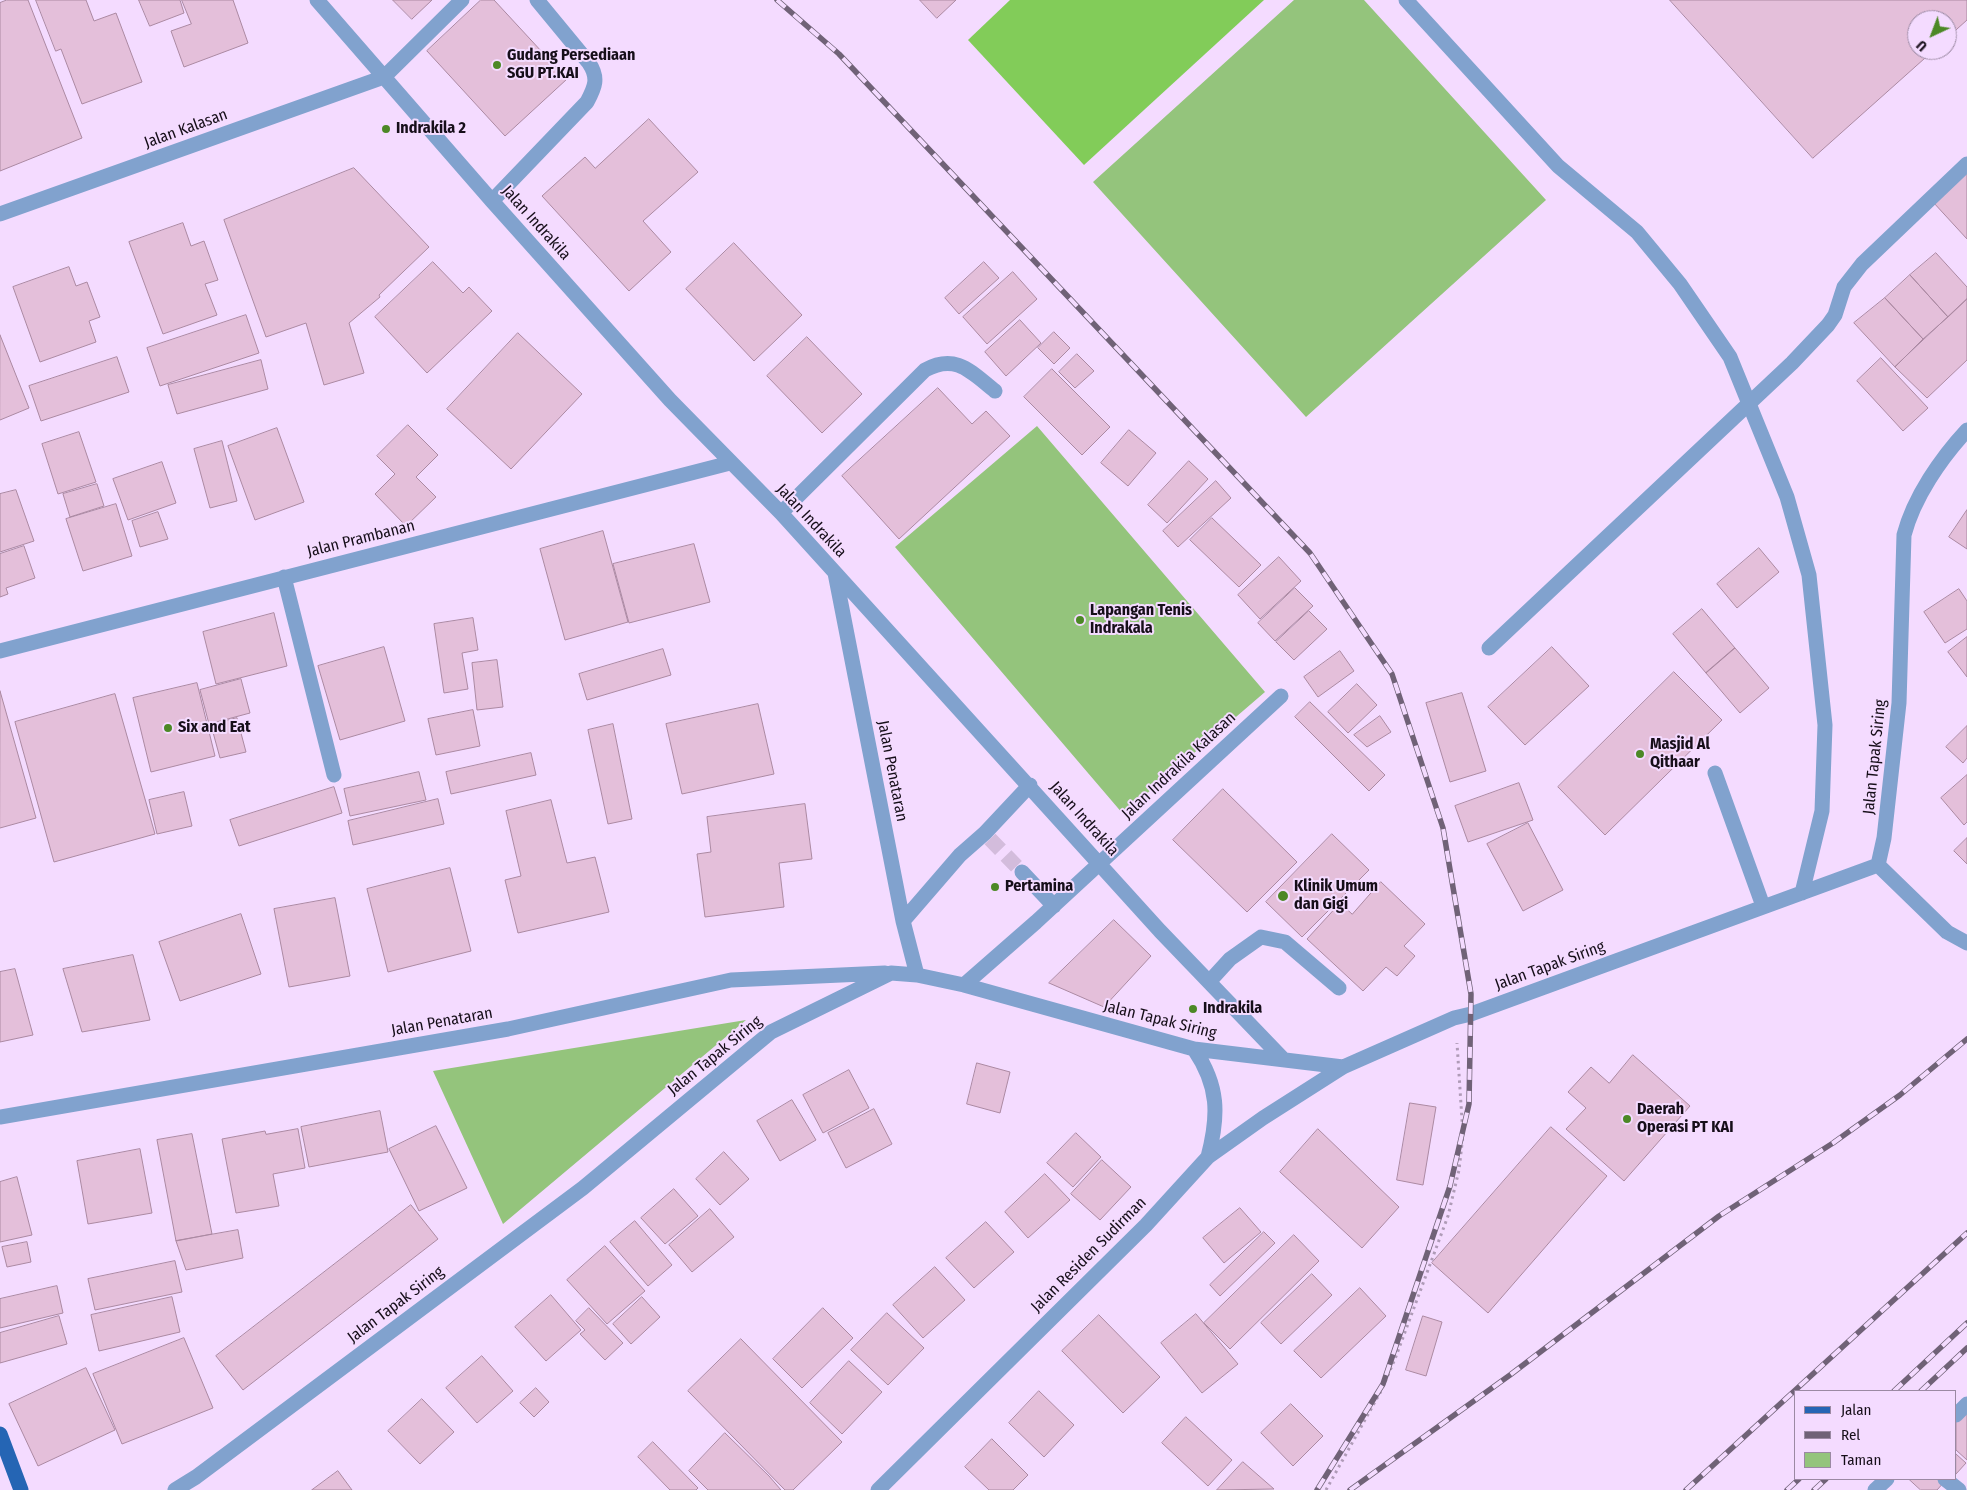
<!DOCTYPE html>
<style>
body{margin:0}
#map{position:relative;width:1967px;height:1490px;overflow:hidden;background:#f4dbff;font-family:"Fira Sans Condensed",sans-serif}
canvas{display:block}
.legend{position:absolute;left:1794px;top:1390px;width:162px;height:90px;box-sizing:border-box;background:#f4dbff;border:1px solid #9b89a3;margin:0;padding:6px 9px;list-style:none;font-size:15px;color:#160e19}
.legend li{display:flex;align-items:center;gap:10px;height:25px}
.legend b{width:25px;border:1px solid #9b89a3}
.north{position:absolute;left:1907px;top:10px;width:50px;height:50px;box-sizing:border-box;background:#f4dbff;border:1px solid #9b89a3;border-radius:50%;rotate:223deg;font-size:14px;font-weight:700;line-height:20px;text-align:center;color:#160e19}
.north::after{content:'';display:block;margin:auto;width:18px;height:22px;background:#4c8826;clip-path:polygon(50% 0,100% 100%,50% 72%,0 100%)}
</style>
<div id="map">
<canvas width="1967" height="1490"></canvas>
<ul class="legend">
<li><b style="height:6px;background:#2565b4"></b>Jalan</li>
<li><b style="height:6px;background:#706277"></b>Rel</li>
<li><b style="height:14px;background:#94c47c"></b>Taman</li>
</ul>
<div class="north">U</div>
</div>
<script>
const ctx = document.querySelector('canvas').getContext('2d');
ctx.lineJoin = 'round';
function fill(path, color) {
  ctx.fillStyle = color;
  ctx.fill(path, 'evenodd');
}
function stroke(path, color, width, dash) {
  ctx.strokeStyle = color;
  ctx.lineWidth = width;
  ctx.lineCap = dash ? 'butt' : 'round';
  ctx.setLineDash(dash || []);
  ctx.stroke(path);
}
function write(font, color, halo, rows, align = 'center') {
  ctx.font = font + ' "Fira Sans Condensed",sans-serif';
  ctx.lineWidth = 4;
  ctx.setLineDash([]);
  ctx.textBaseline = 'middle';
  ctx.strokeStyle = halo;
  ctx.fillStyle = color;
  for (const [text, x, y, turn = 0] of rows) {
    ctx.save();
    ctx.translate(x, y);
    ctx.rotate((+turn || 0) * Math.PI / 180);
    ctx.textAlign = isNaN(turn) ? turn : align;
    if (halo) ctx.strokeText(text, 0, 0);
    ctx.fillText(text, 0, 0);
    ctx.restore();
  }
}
fill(new Path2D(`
 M 1294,0 L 1364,0 L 1546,200 L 1306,417 L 1093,182 Z
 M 1037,426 L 1265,692 L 1123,814 L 895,547 Z
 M 746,1020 L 503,1224 L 433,1071 Z`), '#94c47c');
fill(new Path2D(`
 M 1010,0 L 1264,0 L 1084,165 L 968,40 Z`), '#82cc59');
const building = new Path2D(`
 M 7,0 L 28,0 L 82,138 L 0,171 L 0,3 Z
 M 36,0 L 86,0 L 94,21 L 116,13 L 142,82 L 82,104 L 61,49 L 56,51 Z
 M 139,0 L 180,0 L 184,13 L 150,26 Z
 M 182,0 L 233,0 L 248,43 L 184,67 L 171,31 L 191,24 Z
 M 393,0 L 432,0 L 412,19 Z
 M 481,0 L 494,0 L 567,79 L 505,136 L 427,51 Z
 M 920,0 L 956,0 L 937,18 Z
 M 1670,0 L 1967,0 L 1967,20 L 1947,38 L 1947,20 L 1917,20 L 1917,50 L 1934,50 L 1813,158 Z
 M 649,119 L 698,172 L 643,221 L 671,252 L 629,291 L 542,196 L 585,157 L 595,168 Z
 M 354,168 L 429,247 L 379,295 L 380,297 L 349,323 L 364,373 L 324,385 L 306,323 L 266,337 L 224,220 Z
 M 1967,171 L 1967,239 L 1933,202 Z
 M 183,223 L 191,246 L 204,241 L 218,280 L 205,284 L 217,315 L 163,334 L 129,242 Z
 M 734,243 L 802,315 L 754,361 L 686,289 Z
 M 1936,253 L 1967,287 L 1967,299 L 1948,317 L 1910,275 Z
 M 433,262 L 463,293 L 469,287 L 492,311 L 427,373 L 375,317 Z
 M 984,262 L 999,278 L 959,314 L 945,298 Z
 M 69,267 L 76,286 L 87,282 L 100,317 L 89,321 L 96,342 L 40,362 L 13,287 Z
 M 1013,272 L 1037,299 L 987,344 L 963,317 Z
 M 1910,275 L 1948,317 L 1923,339 L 1885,298 Z
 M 1885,298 L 1923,339 L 1895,367 L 1854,323 Z
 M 1967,299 L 1967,360 L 1927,398 L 1895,367 Z
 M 246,315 L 259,353 L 160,386 L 147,348 Z
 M 1020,320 L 1041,343 L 1006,376 L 985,352 Z
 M 1054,332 L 1070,348 L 1054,364 L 1038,348 Z
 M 518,333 L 582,394 L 511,469 L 447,409 Z
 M 0,335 L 29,408 L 0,420 Z
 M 807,337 L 862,394 L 822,433 L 767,376 Z
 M 1077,354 L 1094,371 L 1075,388 L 1059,372 Z
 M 117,357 L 129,392 L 41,421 L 29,386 Z
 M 1881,358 L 1928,408 L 1903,431 L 1857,381 Z
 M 261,360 L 268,389 L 177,414 L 168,385 Z
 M 1052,369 L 1110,427 L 1082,455 L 1024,397 Z
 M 938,388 L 972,424 L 986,411 L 1010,436 L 899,539 L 842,476 Z
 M 408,425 L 438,455 L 416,477 L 436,497 L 406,526 L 375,494 L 395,474 L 377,456 Z
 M 277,428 L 304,502 L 255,520 L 228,446 Z
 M 1129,430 L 1156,453 L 1128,486 L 1101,463 Z
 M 79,432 L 96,482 L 58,494 L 42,444 Z
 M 222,441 L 237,501 L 210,508 L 194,449 Z
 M 1189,461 L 1208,479 L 1167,523 L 1148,505 Z
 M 162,462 L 176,503 L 128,520 L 113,479 Z
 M 1216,481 L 1231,498 L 1178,547 L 1163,531 Z
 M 97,484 L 104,506 L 70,517 L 63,494 Z
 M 16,490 L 34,541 L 0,552 L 0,494 Z
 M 116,504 L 132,556 L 83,571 L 66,519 Z
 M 1967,510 L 1967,549 L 1949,537 Z
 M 158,512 L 168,539 L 140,547 L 132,521 Z
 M 1212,518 L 1261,565 L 1239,587 L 1190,540 Z
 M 603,531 L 628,622 L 565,640 L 540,549 Z
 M 694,544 L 710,602 L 629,623 L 613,564 Z
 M 24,546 L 35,578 L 6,588 L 8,594 L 0,597 L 0,554 Z
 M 1759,548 L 1779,572 L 1737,608 L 1717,584 Z
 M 1279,557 L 1301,581 L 1260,619 L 1238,595 Z
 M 1295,588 L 1313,606 L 1275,641 L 1258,623 Z
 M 1959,589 L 1967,601 L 1967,629 L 1945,643 L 1924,612 Z
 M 1702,609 L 1735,648 L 1706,673 L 1673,634 Z
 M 1309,611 L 1327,629 L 1294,660 L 1276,642 Z
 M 274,613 L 287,666 L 216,684 L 203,632 Z
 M 473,618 L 478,650 L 462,653 L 468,689 L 444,693 L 434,624 Z
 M 1967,637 L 1967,677 L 1948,652 Z
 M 384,647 L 405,721 L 340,740 L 318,666 Z
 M 1552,647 L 1589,686 L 1525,745 L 1488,707 Z
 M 1735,648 L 1769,688 L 1740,713 L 1706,673 Z
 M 663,649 L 671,675 L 587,700 L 579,674 Z
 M 1340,651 L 1354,671 L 1318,697 L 1304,677 Z
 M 497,660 L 503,707 L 477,710 L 472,663 Z
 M 1674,672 L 1722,720 L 1605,835 L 1558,787 Z
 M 241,679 L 250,713 L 209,724 L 200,690 Z
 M 197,683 L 215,756 L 151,772 L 133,698 Z
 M 1357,684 L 1377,705 L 1348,733 L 1328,712 Z
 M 0,691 L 36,818 L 0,828 Z
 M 1462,693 L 1486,771 L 1450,782 L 1426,703 Z
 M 115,694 L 155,834 L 54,862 L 15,722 Z
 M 1310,702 L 1385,775 L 1369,791 L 1295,717 Z
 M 758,704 L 774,774 L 682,794 L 666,724 Z
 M 473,710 L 480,746 L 436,755 L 428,719 Z
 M 1380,716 L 1391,732 L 1367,747 L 1354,735 Z
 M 237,718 L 246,752 L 220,758 L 211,725 Z
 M 613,724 L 632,819 L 608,824 L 588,730 Z
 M 1967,726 L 1967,758 L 1963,763 L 1946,747 Z
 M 531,753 L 536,775 L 451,794 L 446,772 Z
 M 419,772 L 426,800 L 350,816 L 344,789 Z
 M 1967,775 L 1967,822 L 1964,825 L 1941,798 Z
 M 1519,783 L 1533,820 L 1468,842 L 1455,806 Z
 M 334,787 L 342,813 L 239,846 L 230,820 Z
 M 1223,789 L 1297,862 L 1247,912 L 1173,840 Z
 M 184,792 L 192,826 L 157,834 L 149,800 Z
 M 438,799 L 444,824 L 353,845 L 348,821 Z
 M 551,800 L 567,863 L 595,857 L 609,912 L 518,933 L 505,880 L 521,876 L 506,811 Z
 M 805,804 L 812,859 L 779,863 L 784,907 L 705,917 L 697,854 L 711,852 L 707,817 Z
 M 1528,823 L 1563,890 L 1523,911 L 1487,844 Z
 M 1332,834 L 1369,870 L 1302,937 L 1266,902 Z
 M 1967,838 L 1967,864 L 1954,851 Z
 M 450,868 L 471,951 L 388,972 L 367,889 Z
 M 1381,882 L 1425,924 L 1404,946 L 1415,956 L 1397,976 L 1386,967 L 1363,991 L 1307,939 L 1340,903 L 1352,914 Z
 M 335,898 L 350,976 L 289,987 L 274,909 Z
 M 241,914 L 261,974 L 180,1001 L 159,942 Z
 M 1114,920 L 1151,956 L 1104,1007 L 1049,983 Z
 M 133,955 L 150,1020 L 82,1032 L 63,969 Z
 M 15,969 L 33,1035 L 0,1042 L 0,972 Z
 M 1633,1055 L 1690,1106 L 1624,1181 L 1566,1129 L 1586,1108 L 1568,1092 L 1591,1067 L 1609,1083 Z
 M 977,1063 L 1010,1072 L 1000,1113 L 967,1104 Z
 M 849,1070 L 869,1108 L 823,1133 L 803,1095 Z
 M 792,1100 L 816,1140 L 780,1161 L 757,1121 Z
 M 1410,1103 L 1436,1107 L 1423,1185 L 1397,1180 Z
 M 874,1109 L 892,1144 L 846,1168 L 828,1133 Z
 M 380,1111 L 388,1152 L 309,1167 L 301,1127 Z
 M 436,1126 L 467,1188 L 419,1211 L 389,1149 Z
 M 1551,1127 L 1607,1176 L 1488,1313 L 1432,1263 Z
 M 298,1129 L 305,1168 L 273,1174 L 279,1206 L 236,1213 L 222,1139 L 265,1131 L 266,1134 Z
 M 1318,1129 L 1399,1207 L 1362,1248 L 1280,1172 Z
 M 1076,1133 L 1101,1157 L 1073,1187 L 1047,1163 Z
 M 192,1134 L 212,1234 L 176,1241 L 157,1140 Z
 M 140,1149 L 152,1213 L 88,1224 L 77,1161 Z
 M 724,1152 L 749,1179 L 720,1205 L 696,1179 Z
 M 1102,1160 L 1131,1187 L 1100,1220 L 1071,1194 Z
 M 1045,1174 L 1070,1200 L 1028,1238 L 1005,1212 Z
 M 17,1177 L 32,1235 L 0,1242 L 0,1182 Z
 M 674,1189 L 698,1216 L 665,1244 L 641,1218 Z
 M 411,1205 L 438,1239 L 243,1390 L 216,1356 Z
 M 1240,1208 L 1261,1232 L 1224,1263 L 1203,1238 Z
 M 710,1209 L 734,1237 L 692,1272 L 669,1245 Z
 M 635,1221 L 672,1265 L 648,1286 L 610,1242 Z
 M 986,1222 L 1014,1252 L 974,1288 L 946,1258 Z
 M 238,1230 L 243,1258 L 186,1270 L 176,1241 Z
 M 1264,1232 L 1275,1243 L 1220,1296 L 1210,1285 Z
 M 1294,1235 L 1319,1261 L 1230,1349 L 1204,1323 Z
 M 27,1242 L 31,1262 L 7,1267 L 2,1247 Z
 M 605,1246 L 645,1291 L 607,1324 L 567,1280 Z
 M 175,1261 L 182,1292 L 95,1310 L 88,1279 Z
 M 935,1267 L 965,1300 L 923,1338 L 893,1305 Z
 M 1312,1274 L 1332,1295 L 1281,1344 L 1261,1323 Z
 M 57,1286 L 63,1313 L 0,1328 L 0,1299 Z
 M 1360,1288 L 1386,1316 L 1321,1378 L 1294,1351 Z
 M 551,1295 L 581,1330 L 546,1361 L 515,1327 Z
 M 172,1297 L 180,1332 L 99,1351 L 91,1315 Z
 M 642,1297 L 660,1317 L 631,1344 L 613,1324 Z
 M 589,1308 L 623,1343 L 605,1360 L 580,1334 L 585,1330 L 576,1321 Z
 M 823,1308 L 853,1338 L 802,1388 L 773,1359 Z
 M 887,1313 L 924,1348 L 888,1385 L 851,1350 Z
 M 1196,1314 L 1238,1364 L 1202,1393 L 1161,1343 Z
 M 1099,1315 L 1160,1377 L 1123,1413 L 1062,1351 Z
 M 59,1316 L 67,1344 L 0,1363 L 0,1333 Z
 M 1423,1316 L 1442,1322 L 1426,1376 L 1406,1370 Z
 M 184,1338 L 213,1408 L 122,1444 L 93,1374 Z
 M 741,1339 L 842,1442 L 793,1490 L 785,1490 L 688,1391 Z
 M 482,1356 L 513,1391 L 477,1423 L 446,1388 Z
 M 849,1361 L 882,1392 L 842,1434 L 810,1403 Z
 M 86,1368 L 115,1430 L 38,1466 L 9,1404 Z
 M 536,1388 L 549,1402 L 534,1417 L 520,1403 Z
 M 1039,1391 L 1074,1425 L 1044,1457 L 1009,1423 Z
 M 422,1399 L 454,1432 L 420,1464 L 388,1431 Z
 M 1291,1404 L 1323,1436 L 1293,1466 L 1261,1433 Z
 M 1967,1406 L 1967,1460 L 1956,1450 L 1956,1418 Z
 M 1186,1417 L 1232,1460 L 1208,1486 L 1162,1443 Z
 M 725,1433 L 769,1476 L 781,1490 L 708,1490 L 689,1471 Z
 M 992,1439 L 1028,1475 L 1013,1490 L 989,1490 L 965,1467 Z
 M 653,1442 L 698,1488 L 696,1490 L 670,1490 L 638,1457 Z
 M 1956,1454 L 1966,1463 L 1956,1474 Z
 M 1243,1462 L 1274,1489 L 1217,1490 Z
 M 338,1471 L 352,1490 L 312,1490 Z
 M 1909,1479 L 1942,1479 L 1945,1481 L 1937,1490 L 1921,1490 Z`);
fill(building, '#e4bfda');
stroke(building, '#ab89a2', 1);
stroke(new Path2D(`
 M 990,839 L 1022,872`), '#d3bcdc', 15, [15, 8]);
stroke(new Path2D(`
 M 1326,1490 L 1381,1391 L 1395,1359 L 1448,1216 L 1459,1170 L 1463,1135 L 1457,1043`), '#af9bb7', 3, [2.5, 4]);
stroke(new Path2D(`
 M 317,0 L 492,201 L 670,400 L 781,513 L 1160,931 L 1284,1060
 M 1406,0 L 1558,166 L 1637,232 L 1680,284 L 1730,357 L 1787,497 L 1809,575 L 1825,725 L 1822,811 L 1802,893
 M 492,201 L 587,102 C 595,87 599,78 589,63 L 537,0
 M 0,214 L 384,77 L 462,0
 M 781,513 L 925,370 C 956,353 971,372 995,391
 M 835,573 L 903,921 L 917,975
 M 284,577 L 334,775
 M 1489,648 L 1792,363 L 1828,325 L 1835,315 L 1844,287 L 1862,264 L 1967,164
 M 0,651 L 730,463
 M 1715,773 L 1763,906
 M 1878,865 L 1884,838 L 1899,703 L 1904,535 C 1914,497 1941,458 1967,430
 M 1878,865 L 1947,932 L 1967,943
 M 1022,872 L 1054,906
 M 903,921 L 960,855 L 985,833 L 1030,785
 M 1209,982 L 1230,959 L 1261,937 L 1285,942 L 1339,988
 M 964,985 L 1036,922 L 1281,696
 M 1194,1049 C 1219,1086 1219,1115 1208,1157
 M 0,1117 L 508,1029 L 731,980 L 885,973
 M 1956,1415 L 1967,1404
 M 1945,1479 L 1959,1490
 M 175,1490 L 196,1477 L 583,1188 L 771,1032 L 891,973 L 917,975 L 964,985 L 1194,1049 L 1343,1067
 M 878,1490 L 1146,1225 L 1208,1157 L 1263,1118 L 1343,1067 L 1454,1018 L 1471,1014 L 1878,865
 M 1875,1490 L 1887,1479`), '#81a2ce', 15);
stroke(new Path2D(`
 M 0,1434 L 21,1490`), '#2565b4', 15);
const rail = new Path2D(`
 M 777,0 L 839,54 L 1310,553 L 1392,674 L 1443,828 L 1471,994 L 1469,1104 L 1450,1186 L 1383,1384 L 1317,1490
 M 1894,1391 L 1967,1323
 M 1921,1391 L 1967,1348
 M 1350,1490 L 1510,1375 L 1719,1216 L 1833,1143 L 1900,1095 L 1967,1039
 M 1686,1490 L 1967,1233
 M 1787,1490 L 1799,1479
 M 1814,1490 L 1826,1479`);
stroke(rail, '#706277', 5.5);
stroke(rail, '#f4dbff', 4, [11]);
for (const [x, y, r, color] of [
 [497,65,5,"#4c8826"],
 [386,129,5,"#4c8826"],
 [1080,620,5,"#4c8826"],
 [168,728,5,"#4c8826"],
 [1640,754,5,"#4c8826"],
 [995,887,5,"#4c8826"],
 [1283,896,6,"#4c8826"],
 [1193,1009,5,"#4c8826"],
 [1627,1119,5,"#4c8826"]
]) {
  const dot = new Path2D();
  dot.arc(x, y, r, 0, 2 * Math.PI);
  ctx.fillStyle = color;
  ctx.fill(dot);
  stroke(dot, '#f4dbff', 2);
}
write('bold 16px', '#160e19', '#f4dbff', [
 ["Gudang Persediaan",507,56],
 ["SGU PT.KAI",507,74],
 ["Indrakila 2",396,129],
 ["Lapangan Tenis",1090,611],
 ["Indrakala",1090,629],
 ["Six and Eat",178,728],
 ["Masjid Al",1650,745],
 ["Qithaar",1650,763],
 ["Pertamina",1005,887],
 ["Klinik Umum",1294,887],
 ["dan Gigi",1294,905],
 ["Indrakila",1203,1009],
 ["Daerah",1637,1110],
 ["Operasi PT KAI",1637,1128]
], 'left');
write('16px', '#160e19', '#f4dbff', [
 ["Jalan Kalasan",186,129,-20],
 ["Jalan Indrakila",536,223,48],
 ["Jalan Indrakila",811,521,47],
 ["Jalan Prambanan",361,539,-14],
 ["Jalan Tapak Siring",1875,757,-84],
 ["Jalan Indrakila Kalasan",1179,766,-43],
 ["Jalan Penataran",892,771,79],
 ["Jalan Indrakila",1084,819,48],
 ["Jalan Tapak Siring",1550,966,-20],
 ["Jalan Tapak Siring",1160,1020,14],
 ["Jalan Penataran",442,1022,-10],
 ["Jalan Tapak Siring",715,1056,-39],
 ["Jalan Residen Sudirman",1089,1255,-45],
 ["Jalan Tapak Siring",396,1305,-37]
]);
</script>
